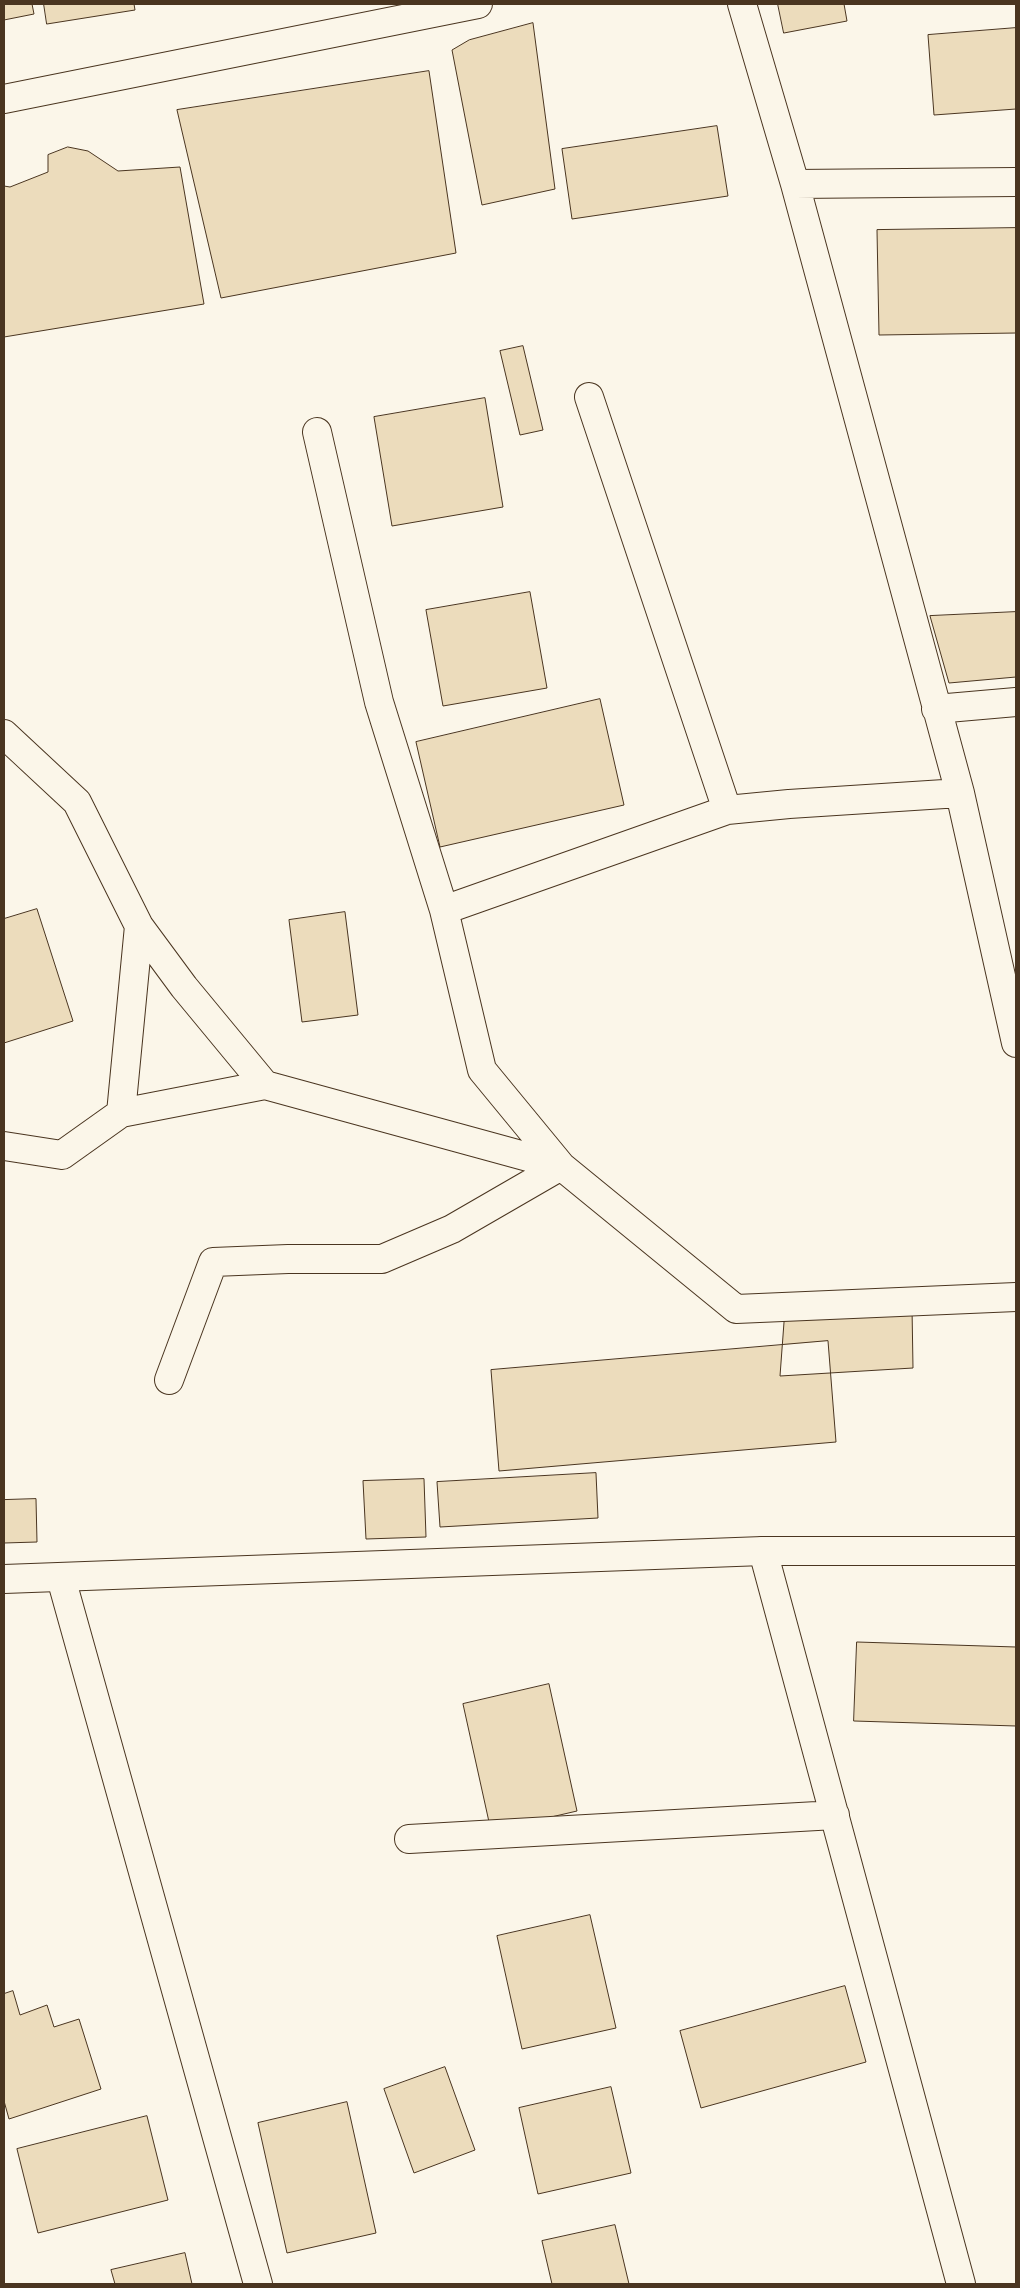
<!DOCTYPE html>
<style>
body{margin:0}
#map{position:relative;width:1020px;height:2288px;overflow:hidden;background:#fbf6e9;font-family:"Times New Roman",serif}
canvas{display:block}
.frame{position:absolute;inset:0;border:5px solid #4a3520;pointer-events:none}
</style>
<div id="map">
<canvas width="1020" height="2288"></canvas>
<div class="frame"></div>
</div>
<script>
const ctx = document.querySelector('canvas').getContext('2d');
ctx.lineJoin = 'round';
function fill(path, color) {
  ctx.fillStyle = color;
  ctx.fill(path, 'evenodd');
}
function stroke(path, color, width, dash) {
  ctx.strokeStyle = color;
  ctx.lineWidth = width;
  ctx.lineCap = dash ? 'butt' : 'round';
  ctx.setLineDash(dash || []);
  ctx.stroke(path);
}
const building = new Path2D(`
 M 4,4 L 32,4 L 34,14 L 4,20 Z
 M 44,4 L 134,4 L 135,10 L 47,24 Z
 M 778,4 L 844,4 L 847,21 L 784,33 Z
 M 533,23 L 555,189 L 482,205 L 452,50 L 469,40 Z
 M 1016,28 L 1016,109 L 934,115 L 928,35 Z
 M 429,71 L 456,253 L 221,298 L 177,110 Z
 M 717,126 L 728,196 L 572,219 L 562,149 Z
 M 68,147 L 88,151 L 118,171 L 180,167 L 204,304 L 4,337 L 4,186 L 10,187 L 48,172 L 48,155 Z
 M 1016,228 L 1016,333 L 879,335 L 877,230 Z
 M 523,346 L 543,430 L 520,435 L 500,351 Z
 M 485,398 L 503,507 L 392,526 L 374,417 Z
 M 530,592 L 547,688 L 443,706 L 426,610 Z
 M 1016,612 L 1016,677 L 949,683 L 930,616 Z
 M 600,699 L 624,805 L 440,847 L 416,742 Z
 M 37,909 L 73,1021 L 4,1043 L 4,919 Z
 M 345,912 L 358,1015 L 302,1022 L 289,920 Z
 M 912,1307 L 913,1368 L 780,1376 L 785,1309 Z
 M 828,1341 L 836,1442 L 499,1471 L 491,1370 Z
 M 596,1473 L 598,1518 L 440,1527 L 437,1482 Z
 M 424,1479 L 426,1537 L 366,1539 L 363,1481 Z
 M 36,1499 L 37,1542 L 4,1543 L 4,1500 Z
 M 857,1642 L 1016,1647 L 1016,1726 L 854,1721 Z
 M 549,1684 L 577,1811 L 491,1831 L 463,1704 Z
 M 590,1915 L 616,2028 L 522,2049 L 497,1936 Z
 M 845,1986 L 866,2062 L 701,2108 L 680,2031 Z
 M 13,1991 L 20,2015 L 47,2005 L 54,2027 L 79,2019 L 101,2089 L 9,2119 L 4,2101 L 4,1994 Z
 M 445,2067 L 475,2150 L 414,2173 L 384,2089 Z
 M 611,2087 L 631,2173 L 538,2194 L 519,2108 Z
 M 347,2102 L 376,2233 L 287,2253 L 258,2123 Z
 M 147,2116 L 168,2200 L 38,2233 L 17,2149 Z
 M 615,2225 L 629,2284 L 552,2284 L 542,2241 Z
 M 185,2253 L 192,2284 L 115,2284 L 111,2270 Z`);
fill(building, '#ecdcbc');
stroke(building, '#4a3520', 1);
const minor = new Path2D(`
 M 742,4 L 795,184 L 960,793 L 1016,1043
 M 4,99 L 478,4
 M 795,184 L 1016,182
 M 589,397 L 727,810
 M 317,432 L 379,702 L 444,910 L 482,1070 L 561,1166 L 736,1309 L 1016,1297
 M 936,709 L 1016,702
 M 4,734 L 77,802 L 139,926 L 184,987 L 265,1085 L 561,1166 L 452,1229 L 382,1259 L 288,1259 L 213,1262 L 169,1380
 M 444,910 L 727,810 L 789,804 L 960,793
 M 121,1113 L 139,926
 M 4,1146 L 62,1155 L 121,1113 L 265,1085
 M 763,1551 L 961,2284
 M 61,1578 L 258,2284
 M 409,1839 L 835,1815`);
const major = new Path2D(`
 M 4,1579 L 763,1551 L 1016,1551`);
stroke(minor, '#4a3520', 30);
stroke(major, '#4a3520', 30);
stroke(minor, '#fbf6e9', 28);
stroke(major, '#fbf6e9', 28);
</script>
